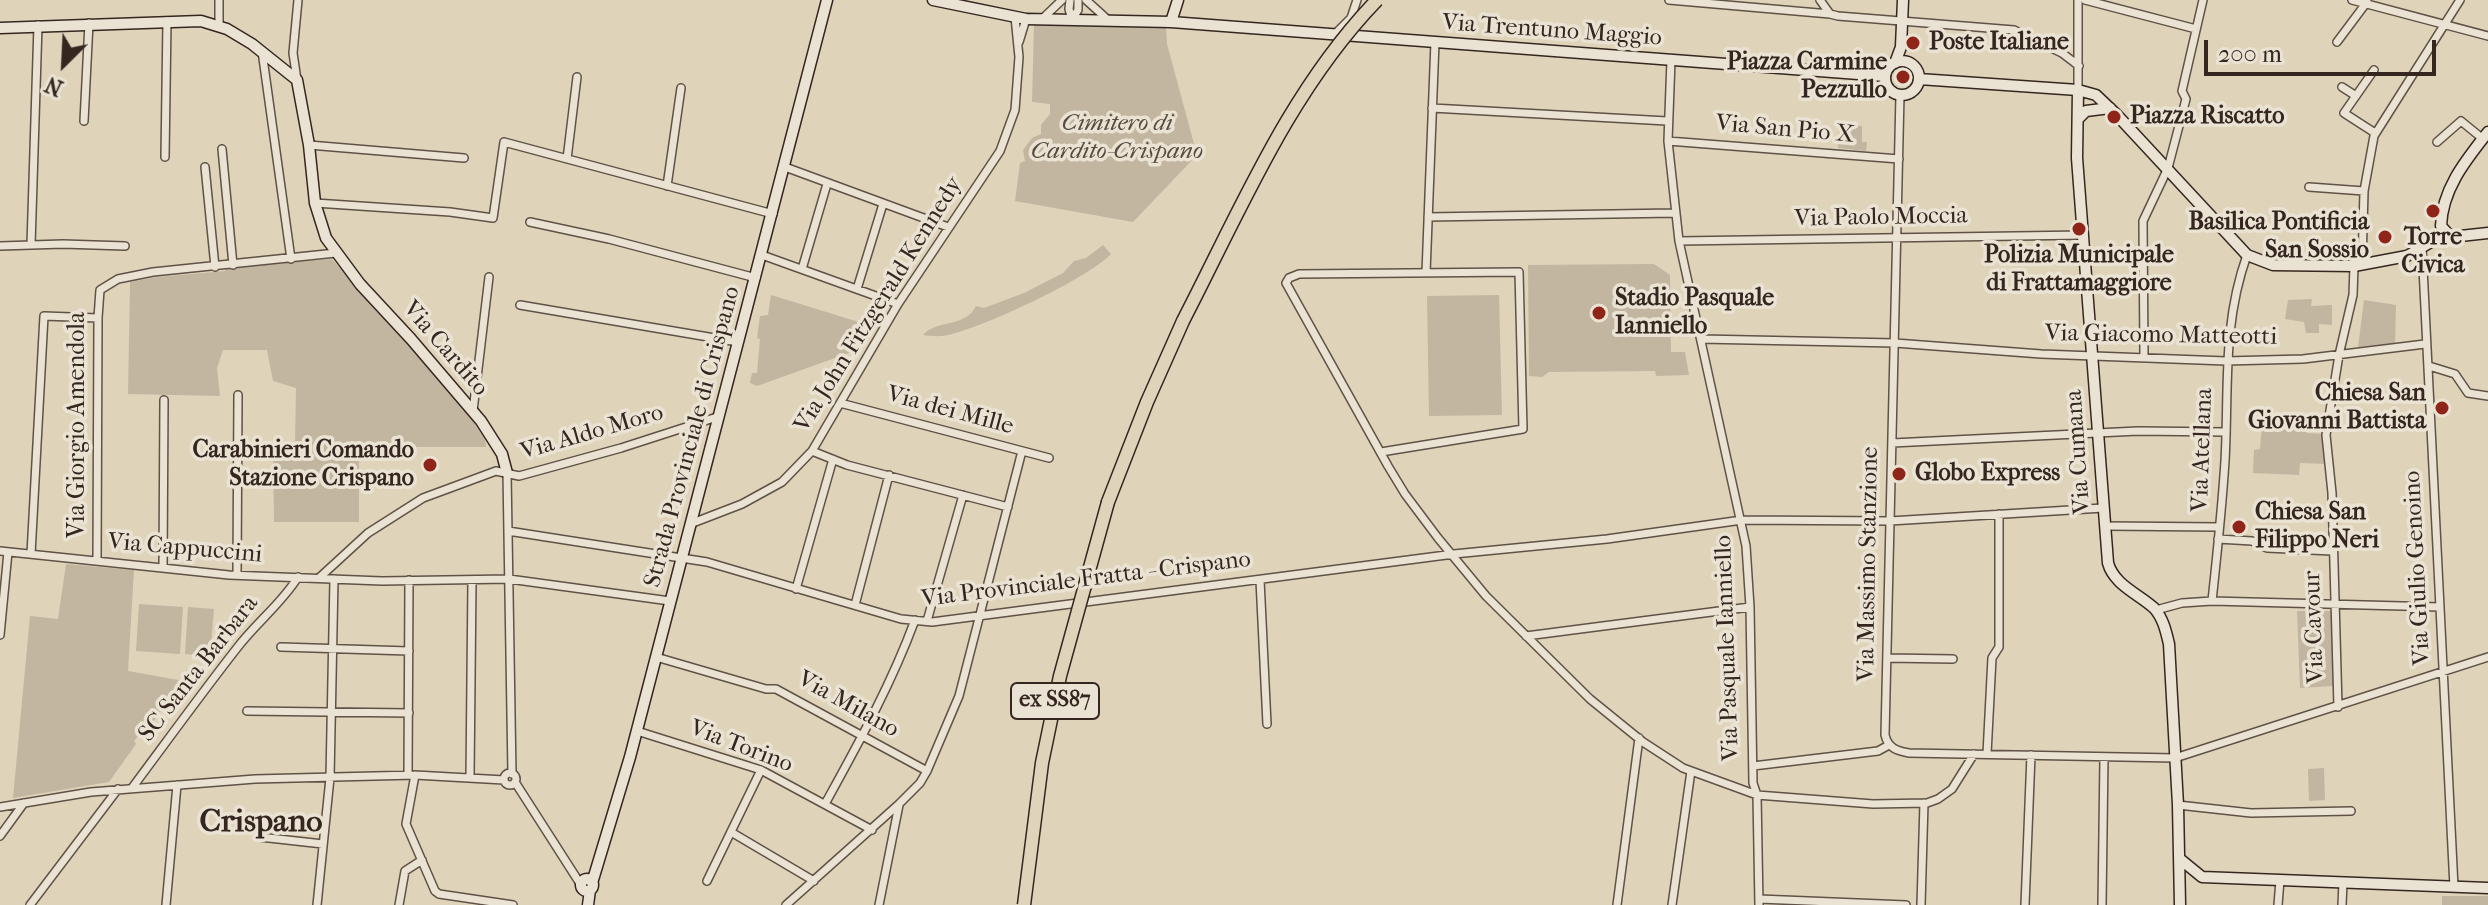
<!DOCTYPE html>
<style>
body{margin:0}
#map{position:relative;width:2488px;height:905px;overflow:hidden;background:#dfd3ba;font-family:"IM FELL French Canon",serif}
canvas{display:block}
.north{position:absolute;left:24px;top:24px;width:80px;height:80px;-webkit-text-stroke:6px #eae2d2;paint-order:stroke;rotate:204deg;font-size:22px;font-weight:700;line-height:32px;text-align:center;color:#352720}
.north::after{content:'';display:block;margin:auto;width:28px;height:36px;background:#352720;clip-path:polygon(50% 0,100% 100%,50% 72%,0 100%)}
.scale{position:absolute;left:2204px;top:40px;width:232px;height:36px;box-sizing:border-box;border:4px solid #352720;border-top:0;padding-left:10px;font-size:24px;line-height:28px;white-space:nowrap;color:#352720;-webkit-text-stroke:6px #eae2d2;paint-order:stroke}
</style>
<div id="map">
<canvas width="2488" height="905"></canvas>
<div class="north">N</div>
<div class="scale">200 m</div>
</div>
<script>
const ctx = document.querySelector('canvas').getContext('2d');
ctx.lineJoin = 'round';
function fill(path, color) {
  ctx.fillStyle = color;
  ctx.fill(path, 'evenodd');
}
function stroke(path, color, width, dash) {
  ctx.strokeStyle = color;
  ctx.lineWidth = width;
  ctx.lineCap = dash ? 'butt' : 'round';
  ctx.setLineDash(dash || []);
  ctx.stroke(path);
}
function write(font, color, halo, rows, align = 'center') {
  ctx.font = font + ' "IM FELL French Canon",serif';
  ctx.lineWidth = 7;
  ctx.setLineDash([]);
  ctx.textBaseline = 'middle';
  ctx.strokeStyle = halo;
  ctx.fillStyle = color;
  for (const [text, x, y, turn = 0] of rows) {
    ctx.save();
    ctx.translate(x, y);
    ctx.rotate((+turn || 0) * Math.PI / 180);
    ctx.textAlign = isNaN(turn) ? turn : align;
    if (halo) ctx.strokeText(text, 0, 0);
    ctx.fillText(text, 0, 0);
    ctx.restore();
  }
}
fill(new Path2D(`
 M 1034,25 L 1166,27 L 1167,44 L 1197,155 L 1133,222 L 1015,201 L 1020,163 L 1025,161 L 1023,150 L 1032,138 L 1041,134 L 1041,125 L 1050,114 L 1050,104 L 1032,102 Z
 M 1839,124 L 1862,126 L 1862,142 L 1867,142 L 1866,151 L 1838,148 Z
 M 1103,245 L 1111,254 C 1087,279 984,327 948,335 C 940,337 931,336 923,335 C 938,319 965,328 976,306 L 984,308 L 1024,293 L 1063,273 L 1074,261 L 1086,258 Z
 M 332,259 L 464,407 L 485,440 L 486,447 L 359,447 L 359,522 L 274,522 L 273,446 L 295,446 L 296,388 L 273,381 L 267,350 L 223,350 L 217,368 L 220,396 L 128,394 L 130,282 L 157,277 L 225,271 L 226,268 Z
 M 1654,264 L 1670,275 L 1671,352 L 1685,352 L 1689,375 L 1656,376 L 1655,371 L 1549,372 L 1542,377 L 1529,376 L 1528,265 Z
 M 771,295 L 875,327 L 863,348 L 757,386 L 750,383 L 752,373 L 757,373 L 760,339 L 757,338 L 760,316 L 768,315 Z
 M 1499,295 L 1502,415 L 1429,416 L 1427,296 Z
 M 2312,299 L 2311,306 L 2332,305 L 2332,325 L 2319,324 L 2319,333 L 2306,333 L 2304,322 L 2285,319 L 2288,300 Z
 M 2364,300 L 2396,305 L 2395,344 L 2358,347 Z
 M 2262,425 L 2307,428 L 2307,433 L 2325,434 L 2327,464 L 2300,463 L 2299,475 L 2253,473 L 2254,450 L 2260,449 Z
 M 66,564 L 134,570 L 128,671 L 184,681 L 142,736 L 139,735 L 134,741 L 136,744 L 109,782 L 13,798 L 30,616 L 58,619 Z
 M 139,604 L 183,607 L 180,654 L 136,651 Z
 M 188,607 L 214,609 L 210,656 L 185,654 Z
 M 2297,611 L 2331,611 L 2333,686 L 2300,688 Z
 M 2324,768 L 2325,800 L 2309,801 L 2308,769 Z
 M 2442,896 L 2488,896 L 2488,905 L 2442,905 Z`), '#c2b6a0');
const street = new Path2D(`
 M 219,0 L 219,27
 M 1070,0 L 1069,9 L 1072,20
 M 1086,0 L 1107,19
 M 1669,0 L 1830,14
 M 1820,0 L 1830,14 L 1838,16 L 2014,30 L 2062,53 L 2079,66
 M 2085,0 L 2196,29
 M 2352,0 L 2488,36
 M 1041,20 L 1062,0
 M 1072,20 L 1078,10 L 1078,0
 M 1335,34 L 1351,18 L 1357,0
 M 1019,42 L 1026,19
 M 2337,42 L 2367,2
 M 262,51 L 291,259
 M 1671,60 L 1668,141 L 1679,241 L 1746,546 L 1750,607 L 1753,783 L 1757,795 L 1759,905
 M 2374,70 L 2344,113 L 2375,133
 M 297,80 L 293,53 L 298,0
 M 2342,87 L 2356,96
 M 2078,90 L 2078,0
 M 1900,95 L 1885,735 C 1888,748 1897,751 1909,753 L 2175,758 L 2488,657
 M 1432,108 L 1667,121
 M 84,121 L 89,23
 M 1668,141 L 1899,159
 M 2437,142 L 2461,121 L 2483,139
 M 309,145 L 464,158
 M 222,149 L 233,265
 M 165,157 L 167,21
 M 567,159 L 577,77
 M 205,167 L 215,267
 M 785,167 L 948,227
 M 667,186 L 681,88
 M 2309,187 L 2364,191
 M 315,203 L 450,212 L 493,218 L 504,142 L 773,214
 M 1428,217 L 1674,213
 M 530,222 L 609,239 L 756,278
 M 1679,241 L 2084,235
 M 31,245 L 38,25
 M 0,246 L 63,244 L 125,246
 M 2422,248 L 2454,887
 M 762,255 L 898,304
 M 2362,264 L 2364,191 L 2374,136 L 2460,0
 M 802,269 L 827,184
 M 1426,273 L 1435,42
 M 857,289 L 883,204
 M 520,305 L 738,342
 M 1701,339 L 1895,343 L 2041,354 L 2226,361 L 2303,359 L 2425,344
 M 2144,357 L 2143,221 L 2168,168 L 2186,99 L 2182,91 L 2203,0
 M 2429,366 L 2455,374 L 2468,393 L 2488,396
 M 840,403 L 1049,458
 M 473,411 L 489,277
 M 1892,443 L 2138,431 L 2225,432
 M 812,451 L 847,465 L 1008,507
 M 1381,452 L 1523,429 L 1519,272 L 1299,274 L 1289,278 L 1286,283 L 1388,466 L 1405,494 L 1438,538 L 1486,596 L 1590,699 L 1643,742 L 1683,768 L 1757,795 L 1873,804 L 1927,803 L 1938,799 L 1952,789 L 1974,754
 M 507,473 L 512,774
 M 690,524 L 742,504 L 782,482 L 812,451 L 898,304 L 1000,151 L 1015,110 L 1019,57 L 1015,17
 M 2105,526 L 2219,527
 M 508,531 L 707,562 L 901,619 L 932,622 L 1454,554 L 1607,539 L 1742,520 L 1890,521 L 2103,508
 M 2218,539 L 2252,541 L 2267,548 L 2332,551
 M 0,551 L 229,575 L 382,581 L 509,579 L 670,601
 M 31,554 L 44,316 L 98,318
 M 97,561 L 98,318 L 100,290 L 118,279 L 153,272 L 336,253
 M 163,568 L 164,400
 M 237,575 L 238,395
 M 319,578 L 368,533 L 423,498 L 496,471 L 519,476 L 621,448 L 717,417
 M 1260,580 L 1267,724
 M 796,589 L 833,459
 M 2212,601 C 2217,555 2222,508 2225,461 C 2229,389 2222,325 2247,255
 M 855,605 L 889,475
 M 2156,610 L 2182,603 L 2212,601 L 2440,607
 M 927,621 L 963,495
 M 0,635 L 8,552
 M 1526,636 L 1750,607
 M 281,647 L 409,651
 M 656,657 L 766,689 L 776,689 L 927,771
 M 1887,658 L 1953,659
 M 2338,707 L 2332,493 L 2326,435 L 2339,355 L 2353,295 L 2354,266
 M 247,711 L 409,713
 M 637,731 L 761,770 L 872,830
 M 1987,754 L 1992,658 L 1999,647 L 1999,514
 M 1753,766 L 1878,751 L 1889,745
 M504 779a6 6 0 1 1 12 0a6 6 0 1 1-12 0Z
 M 408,775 L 409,580
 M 415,775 L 406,824 L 435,891 L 439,894 L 513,905
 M 470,777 L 472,581
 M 515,782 L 581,885
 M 132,788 C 167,741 201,694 237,648 C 256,623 282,603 298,577
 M 825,804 C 858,744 891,685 915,620
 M 2178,805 L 2251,813 L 2351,811
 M 0,807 L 91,792 L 255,779 L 415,775 L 504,780
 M 731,832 L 814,881
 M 0,836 L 24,803
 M 260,837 L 323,844
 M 707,881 L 761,770
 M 1759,899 L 1906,905
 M 30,905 L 118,789
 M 166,905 L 177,785
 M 317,905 L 330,778 L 334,579
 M 399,905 L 405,871 L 422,860
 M 786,905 L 899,804 L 920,783 L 927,771 L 959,696 L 1022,451
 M 879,905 L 899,805
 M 1617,905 L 1639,738
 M 1672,905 L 1691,771
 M 1921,905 L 1924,803
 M 2025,905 L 2031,755
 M 2102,905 L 2104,757
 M 2278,905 L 2280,880
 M 2342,905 L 2343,882`);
const secondary = new Path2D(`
 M 933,0 L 1026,19 L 1171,22 L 1885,76
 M 1171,22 L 1178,0
 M 0,28 L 201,21 L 227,29 L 252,44 L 297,80 L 309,145 L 315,203 L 326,238 L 360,284 L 411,339 L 481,421 L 502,454 L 507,473
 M1885 78a17 17 0 1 1 34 0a17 17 0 1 1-34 0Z
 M 1895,63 L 1901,47 L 1903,0
 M 1919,79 L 2078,90 L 2096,95 L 2116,114 L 2247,255 L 2273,265 L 2354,266 L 2407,256 L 2431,242 L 2451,237 L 2488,233
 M 2078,90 L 2077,158 L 2108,563 C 2114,585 2139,594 2154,608 C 2163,618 2166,631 2169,644 L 2178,805 L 2180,905
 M 2078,119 L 2086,111 L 2110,108
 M 2451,237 L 2441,226 C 2442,189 2466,160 2488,132
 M 2180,859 L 2202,877 L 2488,888
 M581 885a6 6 0 1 1 12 0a6 6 0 1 1-12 0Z
 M 592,883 L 630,757 L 827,0
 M 588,905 L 590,890`);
const highway = new Path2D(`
 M 1108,502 L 1147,402 L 1183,321`);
stroke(street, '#605246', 10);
stroke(secondary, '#352720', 13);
stroke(highway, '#352720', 15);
stroke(street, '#eae2d2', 7);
stroke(secondary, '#eae2d2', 10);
stroke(highway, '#dfd3ba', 12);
const highwayBridge = new Path2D(`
 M 1183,321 C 1240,211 1289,91 1377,0
 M 1024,905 L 1042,763 L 1060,676 L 1108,502`);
stroke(highwayBridge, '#352720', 15, []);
stroke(highwayBridge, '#dfd3ba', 12);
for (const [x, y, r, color] of [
 [1913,43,8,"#8f2418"],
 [1903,77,8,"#8f2418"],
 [2114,117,8,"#8f2418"],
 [2433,211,8,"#8f2418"],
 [2079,229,8,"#8f2418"],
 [2385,237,8,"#8f2418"],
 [1599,313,8,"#8f2418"],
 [2442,408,8,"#8f2418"],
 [430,465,8,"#8f2418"],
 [1899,474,8,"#8f2418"],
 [2239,527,8,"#8f2418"]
]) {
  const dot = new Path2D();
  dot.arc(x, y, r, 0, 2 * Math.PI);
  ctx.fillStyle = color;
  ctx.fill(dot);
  stroke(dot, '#eae2d2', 3);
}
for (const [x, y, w] of [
 [1055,701,88]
]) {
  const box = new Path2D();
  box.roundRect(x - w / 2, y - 18, w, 36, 6);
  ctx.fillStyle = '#eae2d2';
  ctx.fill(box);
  stroke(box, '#352720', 2);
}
write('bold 22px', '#352720', null, [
 ["ex SS87",1055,701]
]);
write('24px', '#352720', '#eae2d2', [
 ["Via Trentuno Maggio",1552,31,4],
 ["Via San Pio X",1785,130,5],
 ["Via Paolo Moccia",1881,218,-1],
 ["Via John Fitzgerald Kennedy",879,305,-58],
 ["Via Giacomo Matteotti",2161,336,1],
 ["Via Cardito",445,349,49],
 ["Via dei Mille",950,411,15],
 ["Via Giorgio Amendola",78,425,-90],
 ["Via Aldo Moro",592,433,-16],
 ["Strada Provinciale di Crispano",693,437,-75],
 ["Via Atellana",2203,450,-88],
 ["Via Cumana",2079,452,-94],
 ["Via Cappuccini",185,549,5],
 ["Via Massimo Stanzione",1869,564,-89],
 ["Via Giulio Genoino",2418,568,-93],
 ["Via Provinciale Fratta - Crispano",1086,580,-7],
 ["Via Cavour",2315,627,-92],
 ["Via Pasquale Ianniello",1728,648,-92],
 ["SC Santa Barbara",199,669,-52],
 ["Via Milano",848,705,29],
 ["Via Torino",741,747,21]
]);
write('bold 24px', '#352720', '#eae2d2', [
 ["Poste Italiane",1929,43],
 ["Piazza Carmine",1887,63,"right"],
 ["Pezzullo",1887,91,"right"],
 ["Piazza Riscatto",2130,117],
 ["Basilica Pontificia",2369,223,"right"],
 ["San Sossio",2369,251,"right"],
 ["Torre",2433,238,"center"],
 ["Civica",2433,266,"center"],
 ["Polizia Municipale",2079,256,"center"],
 ["di Frattamaggiore",2079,284,"center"],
 ["Stadio Pasquale",1615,299],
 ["Ianniello",1615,327],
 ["Chiesa San",2426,394,"right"],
 ["Giovanni Battista",2426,422,"right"],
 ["Carabinieri Comando",414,451,"right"],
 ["Stazione Crispano",414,479,"right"],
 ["Globo Express",1915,474],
 ["Chiesa San",2255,513],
 ["Filippo Neri",2255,541]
], 'left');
write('italic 24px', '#584b40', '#eae2d2', [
 ["Cimitero di",1117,124],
 ["Cardito-Crispano",1117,152]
]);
write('bold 32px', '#352720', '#eae2d2', [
 ["Crispano",261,823]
]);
</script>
